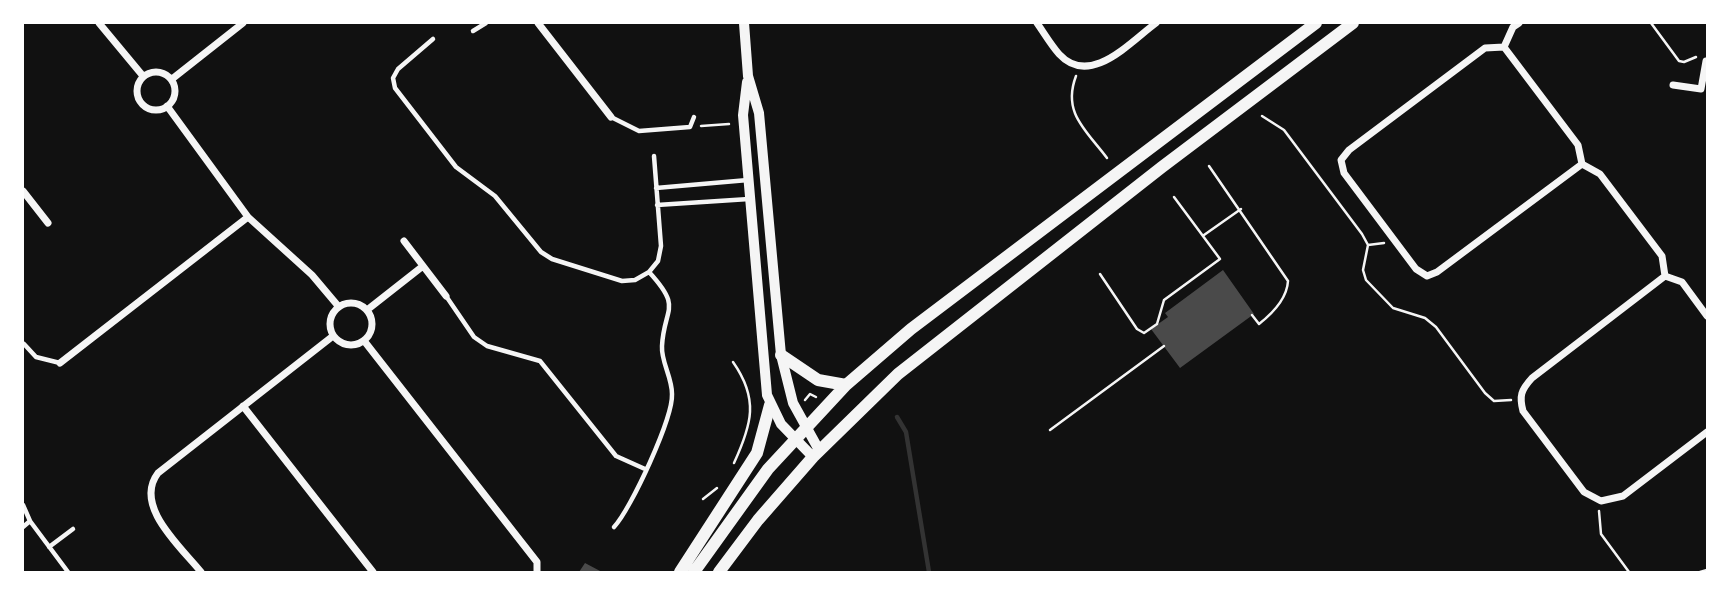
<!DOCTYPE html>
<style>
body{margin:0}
#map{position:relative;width:1730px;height:595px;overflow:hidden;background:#111;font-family:"Noto Sans",sans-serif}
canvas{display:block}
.frame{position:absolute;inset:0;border:24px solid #fff;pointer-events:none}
</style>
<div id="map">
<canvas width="1730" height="595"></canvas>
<div class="frame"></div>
</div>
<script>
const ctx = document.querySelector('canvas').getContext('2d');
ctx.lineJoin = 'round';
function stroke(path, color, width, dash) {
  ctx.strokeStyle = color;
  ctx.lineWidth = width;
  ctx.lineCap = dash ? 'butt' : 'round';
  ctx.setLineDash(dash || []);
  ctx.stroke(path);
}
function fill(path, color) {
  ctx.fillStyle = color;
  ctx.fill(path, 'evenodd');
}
stroke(new Path2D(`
 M 897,417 L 906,432 L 929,572`), '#333', 4.5);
fill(new Path2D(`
 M 1223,270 L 1254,314 L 1180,368 L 1151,329 L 1168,317 L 1165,313 Z
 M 585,563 L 602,572 L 579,572 Z`), '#4a4a4a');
stroke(new Path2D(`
 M 1651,23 L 1679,61 L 1684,62 L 1696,57
 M 1076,76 C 1062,113 1086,130 1107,158
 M 1262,116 L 1284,130 L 1362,234 L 1368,245 L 1363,270 L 1366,280 L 1393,308 L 1425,318 L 1436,327 L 1485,393 L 1494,401 L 1511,400
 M 701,126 L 729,124
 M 1209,166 L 1288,281 C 1287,299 1273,313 1259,324 L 1252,315
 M 1204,235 L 1241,209
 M 1368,245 L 1384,243
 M 1100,274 L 1137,329 L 1144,333 L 1157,324 L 1164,300 L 1220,259 L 1174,197
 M 733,362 C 759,399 752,424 734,463
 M 805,400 L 810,394 L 816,397
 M 1050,430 L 1164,346
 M 703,499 L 717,488
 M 1599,511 L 1601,534 L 1629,572
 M 1700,572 L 1707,570`), '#f5f5f5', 2.5);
stroke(new Path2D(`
 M 473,31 L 486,23
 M 433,39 L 398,69 L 393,78 L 395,88 L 456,167 L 495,196 L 541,252 L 552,259 L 622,281 L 635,280 L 649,272 L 658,261 L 661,246 L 654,156
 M 611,117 L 639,131 L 690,127 L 694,117
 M 656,188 L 748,180
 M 657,205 L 749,199
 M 446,296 L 474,337 L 487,346 L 540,361 L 616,456 L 645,469
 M 24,344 L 36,357 L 60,363
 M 23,505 L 30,521
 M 23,527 L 30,521 L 68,572
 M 614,527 C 631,509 673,418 672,394 C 672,377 661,362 662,346 C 664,307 683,309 649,272
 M 49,547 L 73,529`), '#f5f5f5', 4.5);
stroke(new Path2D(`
 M 99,23 L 143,76
 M 538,23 L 611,117
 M 1037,23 C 1044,33 1051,45 1059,54 C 1090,88 1130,42 1156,23
 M 1519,23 L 1513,27 L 1504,47 L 1578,145 L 1582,164 L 1600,174 L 1662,256 L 1665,276 L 1682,282 L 1707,316
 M 1504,47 L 1485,48 L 1349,150 L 1341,160 L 1344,173 L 1416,269 L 1427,276 L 1437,272 L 1582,164
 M137 91a19 19 0 1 1 38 0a19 19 0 1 1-38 0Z
 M 172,79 L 243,23
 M 1673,85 L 1701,89 L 1706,61
 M 167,106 L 248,217 L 312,275 L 339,307
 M 23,191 L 48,223
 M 404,241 L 446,296
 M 1665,276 L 1532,378 C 1521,390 1519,396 1523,411 L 1584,492 L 1601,501 L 1623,496 L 1707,432
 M330 324a21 21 0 1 1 42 0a21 21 0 1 1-42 0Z
 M 367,310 L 423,266
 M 365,342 L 537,562 L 537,572
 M 60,363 L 248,217
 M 243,406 L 373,572
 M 201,572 C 181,547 133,506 158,473 L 333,336`), '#f5f5f5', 7);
stroke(new Path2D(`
 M 744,23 L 748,76 L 759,113 L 781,355 L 793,403 L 819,450
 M 747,82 L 743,115 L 767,395 L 781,424 L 813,457`), '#f5f5f5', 10);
stroke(new Path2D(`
 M 781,355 L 818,380 L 846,385
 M 680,572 L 757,453 L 770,405
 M 694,572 L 768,469 L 846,385 L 911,329 L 1316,23
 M 719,572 L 758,520 L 813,457 L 898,374 L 1162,167 L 1353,23`), '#f5f5f5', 12);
</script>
